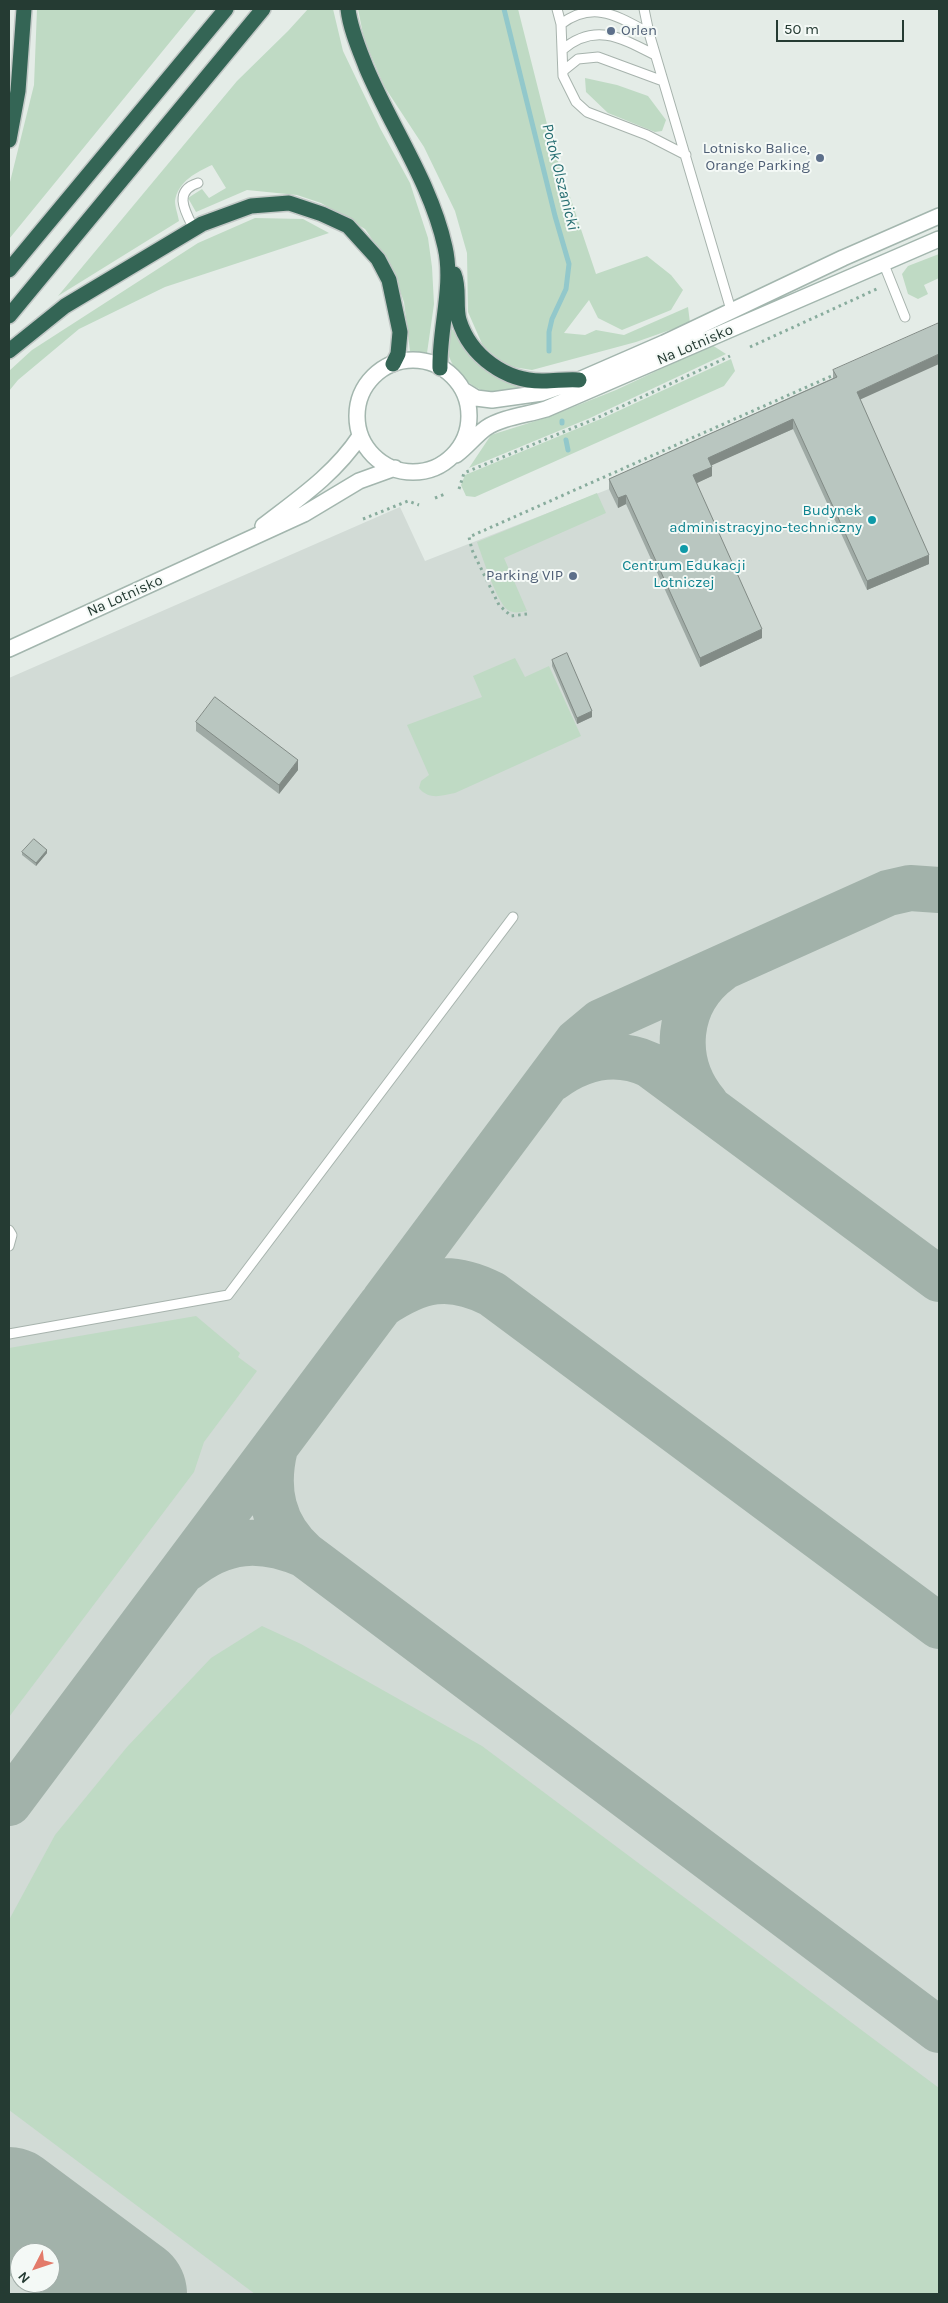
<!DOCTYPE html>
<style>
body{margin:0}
#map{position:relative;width:948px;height:2303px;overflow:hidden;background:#e4ece7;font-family:Karla,sans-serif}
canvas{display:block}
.frame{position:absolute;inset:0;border:10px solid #253b33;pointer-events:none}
.north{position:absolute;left:10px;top:2243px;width:50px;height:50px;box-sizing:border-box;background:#f4f9f6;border:1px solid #a1ada8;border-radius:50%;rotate:229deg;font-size:14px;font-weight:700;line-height:20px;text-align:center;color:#253b33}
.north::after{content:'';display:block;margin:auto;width:18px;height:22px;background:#e37b6a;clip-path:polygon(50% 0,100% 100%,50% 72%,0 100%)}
.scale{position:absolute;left:776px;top:20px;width:128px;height:22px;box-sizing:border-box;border:2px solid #253b33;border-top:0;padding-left:6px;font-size:15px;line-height:18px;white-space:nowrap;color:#253b33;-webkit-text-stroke:4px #f4f9f6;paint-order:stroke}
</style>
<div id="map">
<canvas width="948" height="2303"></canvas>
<div class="frame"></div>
<div class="north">N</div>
<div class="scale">50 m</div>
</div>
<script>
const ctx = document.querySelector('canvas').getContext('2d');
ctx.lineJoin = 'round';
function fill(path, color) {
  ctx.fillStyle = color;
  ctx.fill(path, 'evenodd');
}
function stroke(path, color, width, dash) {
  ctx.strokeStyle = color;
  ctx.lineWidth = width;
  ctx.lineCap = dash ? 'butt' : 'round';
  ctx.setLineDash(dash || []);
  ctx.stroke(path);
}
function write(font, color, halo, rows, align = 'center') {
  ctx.font = font + ' Karla,sans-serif';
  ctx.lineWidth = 4;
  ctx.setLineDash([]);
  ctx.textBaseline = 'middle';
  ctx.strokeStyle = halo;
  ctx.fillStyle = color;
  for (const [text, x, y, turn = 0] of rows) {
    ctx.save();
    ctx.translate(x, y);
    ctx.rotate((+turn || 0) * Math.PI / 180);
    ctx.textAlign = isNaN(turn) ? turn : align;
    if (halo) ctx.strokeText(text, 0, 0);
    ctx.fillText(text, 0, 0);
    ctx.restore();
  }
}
fill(new Path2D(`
 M 939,332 L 939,2294 L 9,2294 L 9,678 L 400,507 L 425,561 L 609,489 L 681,457 ZM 20,2253 L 50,2253 L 50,2283 L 20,2283 Z`), '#d2dbd6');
fill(new Path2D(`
 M 37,9 L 197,9 L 9,239 L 9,186 L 34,85 Z
 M 308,9 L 333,9 L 343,51 L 380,128 L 410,183 L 428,238 L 432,267 L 434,304 L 427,353 L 410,351 L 404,302 L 391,267 L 365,229 L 321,203 L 297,195 L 247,190 L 196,212 L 188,198 L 202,189 L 209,198 L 226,188 L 212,165 C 197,172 178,181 175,201 C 175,207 178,215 179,221 L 58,296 L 237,81 L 288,31 Z
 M 358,9 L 518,9 L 551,140 L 596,274 L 647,256 L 671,275 L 683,290 L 671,310 L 622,330 L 598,318 L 589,300 L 564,333 L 585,335 L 596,330 L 624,335 L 688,307 L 690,323 L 636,342 L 532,370 L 507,366 L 483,346 L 468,312 L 467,253 L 455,211 L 424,147 L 384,86 L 364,39 Z
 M 585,78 L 617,85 L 648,96 L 666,120 L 662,131 L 655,132 L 608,113 L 586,92 Z
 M 255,218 L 303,219 L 329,233 L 165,287 L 79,329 L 18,380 L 9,391 L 9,371 L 32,350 L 198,243 Z
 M 939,254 L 939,278 L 924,285 L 928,294 L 918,299 L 908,294 L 902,274 L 908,266 Z
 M 451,328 C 456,333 458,339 462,344 C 477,366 496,382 522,385 L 525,389 C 516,391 503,396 494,394 C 466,389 436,357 451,328 Z
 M 712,345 L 726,354 L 590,418 L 469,468 L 491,435 L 548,417 L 616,390 Z
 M 731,359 L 735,371 L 724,386 L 475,497 L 466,496 L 461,485 L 465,475 L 603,418 Z
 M 597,493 L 606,513 L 504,558 L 527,611 C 520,612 514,614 508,610 C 497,603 482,556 477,542 Z
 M 515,658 L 525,677 L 549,666 L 581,736 L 455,793 C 441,796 429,800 419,788 L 421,781 L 429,775 L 407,725 L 482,697 L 473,676 Z
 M 196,1316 L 240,1353 L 238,1357 L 257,1371 L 204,1442 L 194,1472 L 9,1717 L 9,1348 Z
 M 262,1626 L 301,1644 L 482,1746 L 939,2088 L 939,2294 L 255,2294 L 9,2110 L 9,1920 L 55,1835 L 127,1747 L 211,1658 Z`), '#bfdac4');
stroke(new Path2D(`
 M 504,9 L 555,216 L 569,264 L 566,289 L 552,319 L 549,332 L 549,351
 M 562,421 L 562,423
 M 566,440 L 568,450`), '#92c8cb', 5);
stroke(new Path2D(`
 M 552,1079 C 582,1057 616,1049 650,1065 L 939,1279
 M 706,1104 C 671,1062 675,1002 721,969
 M 384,1301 L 577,1042 L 601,1022 L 888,893 L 910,888 L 939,890
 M 275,1448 C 265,1489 272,1526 305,1555 L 939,2030
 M 186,1569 C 224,1538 261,1536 305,1555
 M 9,1803 L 381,1305 C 420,1279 449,1272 492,1294 L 939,1626`), '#a2b2aa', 46);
stroke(new Path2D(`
 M 9,2204 L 130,2294`), '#a2b2aa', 114);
const lane = new Path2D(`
 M 557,9 L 561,24
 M 644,9 L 649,33
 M 562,50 C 595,22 622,38 655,55
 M 563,71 L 578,59 L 598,57 L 663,81
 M 686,155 L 647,135 L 587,112 L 576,102 L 563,76 L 561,24 C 594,0 617,16 649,33 L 731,310
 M 194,229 C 186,213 172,191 198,183
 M 883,262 L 905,317
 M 9,1230 L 12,1235 L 9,1246
 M 9,1334 L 228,1295 L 513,917`);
const secondary = new Path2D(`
 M357 416a56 56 0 1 1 112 0a56 56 0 1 1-112 0Z
 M 463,390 L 476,398 L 492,400 L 542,393 L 579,380 L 664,343 L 843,258 L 939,216
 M 456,455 C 467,447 475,436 486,428 C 503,417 527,415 546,409 L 939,239
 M 263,526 C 298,499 335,474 360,436
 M 9,649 L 304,514 L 359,481 L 395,468`);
const highway = new Path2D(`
 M 348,9 C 350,28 359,49 366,67 C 391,127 431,183 445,247 C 454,286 439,328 440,368
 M 9,140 L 18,91 L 24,9
 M 9,270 L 226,9
 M 454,274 C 460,289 455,305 459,320 C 470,356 506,382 544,381 C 556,381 567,379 579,380
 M 9,316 L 263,9
 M 9,351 L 65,306 L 202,224 L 251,206 L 289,203 L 322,214 L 348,226 L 378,259 L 389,280 L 400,332 L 398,354 L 393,364`);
stroke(lane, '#a7b3ad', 11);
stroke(secondary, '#a3b6ae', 18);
stroke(highway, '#c2c8c6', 18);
stroke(new Path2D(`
 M 750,347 L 879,288
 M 459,489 L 464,473 L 597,418 L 730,356
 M 435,498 L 445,494
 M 363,519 L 408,501 L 419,505
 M 527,614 L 511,616 L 499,605 L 472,550 L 469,537 L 836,374`), '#88ac9d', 3, [2.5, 4]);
stroke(lane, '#fff', 9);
stroke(secondary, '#fff', 15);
stroke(highway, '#346555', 15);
fill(new Path2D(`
 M 833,370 L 860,399 L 929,564 L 867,590 L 793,429 L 711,465 L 712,476 L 696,483 L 762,638 L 700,667 L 626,504 L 618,508 L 609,489 L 609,479 L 833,378 Z
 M 552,660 L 592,717 L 577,724 L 552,666 Z
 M 196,722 L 298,770 L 279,794 L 196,731 Z
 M 22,852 L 47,853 L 36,866 L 22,855 Z`), '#9faaa5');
fill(new Path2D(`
 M 939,354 L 939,364 L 857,401 L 857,392 Z
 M 793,419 L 793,429 L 708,467 L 708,458 Z
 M 712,467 L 712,476 L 693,485 L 693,475 Z
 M 626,495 L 626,504 L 618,508 L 618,498 Z
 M 929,555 L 929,564 L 867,590 L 867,581 Z
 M 762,629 L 762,638 L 700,667 L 700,658 Z
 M 592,711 L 592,717 L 577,724 L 577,718 Z
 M 298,760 L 298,770 L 279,794 L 279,785 Z
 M 47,850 L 47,853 L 36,866 L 36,863 Z`), '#828b86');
const building = new Path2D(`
 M 939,323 L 939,354 L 857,392 L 929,555 L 867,581 L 793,419 L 708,458 L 712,467 L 693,475 L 762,629 L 700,658 L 626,495 L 618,498 L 609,479 L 837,377 L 833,370 Z
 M 567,653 L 592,711 L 577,718 L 552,660 Z
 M 215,697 L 298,760 L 279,785 L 196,722 Z
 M 34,839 L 47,850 L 36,863 L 22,852 Z`);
fill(building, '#b9c6c0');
stroke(building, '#828b86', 1);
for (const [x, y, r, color] of [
 [611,31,5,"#5c6f8a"],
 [820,158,5,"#5c6f8a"],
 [872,520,5,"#0f9aa8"],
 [684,549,5,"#0f9aa8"],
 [573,576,5,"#5c6f8a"]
]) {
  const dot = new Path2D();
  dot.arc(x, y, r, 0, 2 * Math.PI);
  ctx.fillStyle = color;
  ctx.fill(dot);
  stroke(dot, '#f4f9f6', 2);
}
write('15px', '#4e5e75', '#f4f9f6', [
 ["Orlen",621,31,"left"],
 ["Lotnisko Balice,",810,149],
 ["Orange Parking",810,166],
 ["Parking VIP",563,576]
], 'right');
write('15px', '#253b33', '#f4f9f6', [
 ["Na Lotnisko",695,345,-23],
 ["Na Lotnisko",125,596,-24]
]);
write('15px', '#0d838f', '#f4f9f6', [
 ["Budynek",862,511],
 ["administracyjno-techniczny",862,528],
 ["Centrum Edukacji",684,566,"center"],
 ["Lotniczej",684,583,"center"]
], 'right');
write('italic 16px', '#256d71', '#f4f9f6', [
 ["Potok Olszanicki",560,177,76]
]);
</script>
